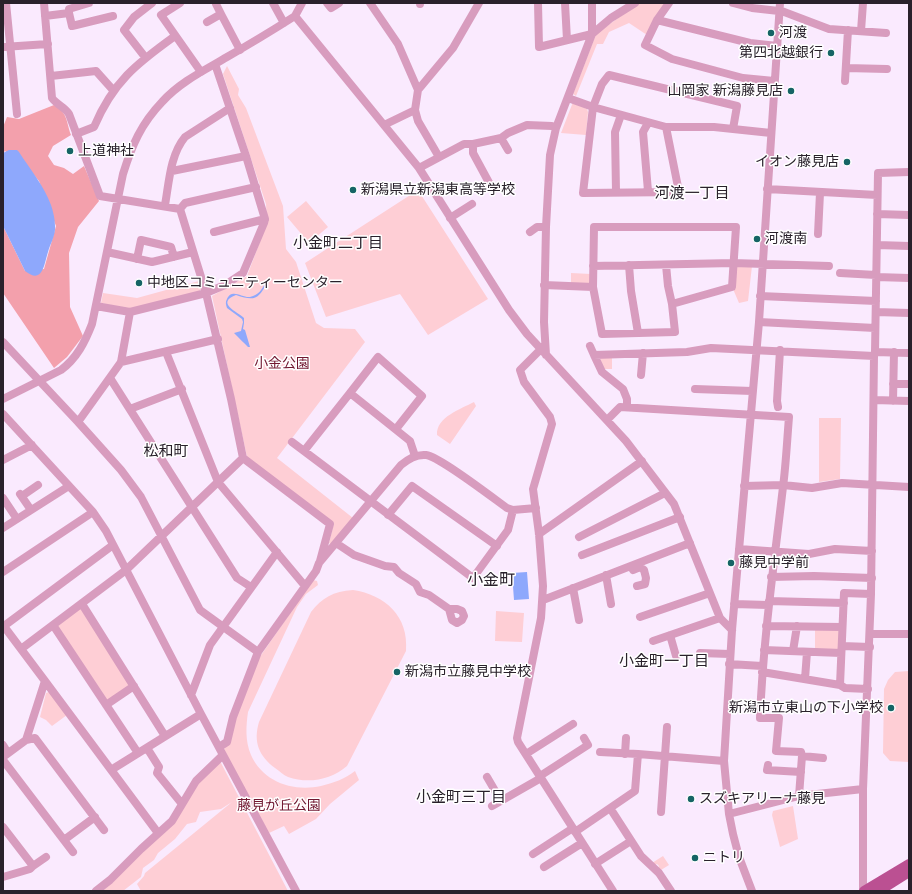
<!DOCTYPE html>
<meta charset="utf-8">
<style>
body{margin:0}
#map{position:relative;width:912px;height:894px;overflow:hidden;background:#faeafe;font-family:Raleway,sans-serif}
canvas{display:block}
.frame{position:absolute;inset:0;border:4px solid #29212b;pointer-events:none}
</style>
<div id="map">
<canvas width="912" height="894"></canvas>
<div class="frame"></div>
</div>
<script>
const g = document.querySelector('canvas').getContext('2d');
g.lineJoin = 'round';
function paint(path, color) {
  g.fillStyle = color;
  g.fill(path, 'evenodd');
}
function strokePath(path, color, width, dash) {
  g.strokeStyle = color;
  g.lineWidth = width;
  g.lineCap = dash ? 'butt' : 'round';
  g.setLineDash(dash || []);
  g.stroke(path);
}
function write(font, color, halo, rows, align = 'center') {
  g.font = font + ' Raleway,"Noto Sans JP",sans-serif';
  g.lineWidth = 3;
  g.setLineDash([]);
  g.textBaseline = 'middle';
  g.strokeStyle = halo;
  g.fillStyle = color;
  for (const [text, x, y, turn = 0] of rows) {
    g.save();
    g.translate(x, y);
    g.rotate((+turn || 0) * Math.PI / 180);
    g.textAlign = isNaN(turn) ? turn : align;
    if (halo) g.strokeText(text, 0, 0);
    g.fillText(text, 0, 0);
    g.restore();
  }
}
paint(new Path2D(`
 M639 3H666L647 35 629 23 609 32 603 44H597L576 96 573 94 596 34Z
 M227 66 239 89 238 95 246 108 283 206 286 249 296 262 316 323 324 328 355 329 365 342 277 458 353 518 332 545 329 543 334 523 247 457 212 296 247 276 267 223 266 204 223 74Z
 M573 102 587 109 588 112 586 135 561 133Z
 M418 190 488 299 428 335 400 294 326 317 305 263Z
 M306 201 328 227 309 243 287 217Z
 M735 265 752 266 748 301 739 303 733 289Z
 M571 273 591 274 590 282 588 284H571Z
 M199 281 201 289 199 292 130 309 101 303 103 293 137 298Z
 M600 358H612V369H603Z
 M474 402 476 406 450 444 437 435C436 417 461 409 474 402Z
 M819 418H841L840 479 819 482Z
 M313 580 317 581 318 585 306 594 297 607 248 712C246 726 245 741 251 755 263 782 293 792 321 786 333 783 345 779 355 771L359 780 330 804 316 819 289 834 284 826 269 833 225 753 224 747 257 661Z
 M353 590C385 595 409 616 406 651L347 766C331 780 308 784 288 777 283 775 280 771 275 768 259 756 253 742 259 722L311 612C322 598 333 591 353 590Z
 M82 604 134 686 106 705 53 625Z
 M496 611 524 613 522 642 495 641Z
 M815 628 841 629V651L815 650Z
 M909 671V762L890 761 883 753 884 689 888 680 895 672Z
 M49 692 67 715 52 726 46 720 40 717 46 693Z
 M221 763 288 891H141L137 884 144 876 145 873 232 802 221 809 200 812 196 822 187 824 175 839 158 853 154 860 143 868 141 877 123 891H96L158 833 213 764Z
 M793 806 798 839 780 847 772 815 773 811Z
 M663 856 669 865 661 870 658 868 659 866 657 864 655 865 652 863Z`), '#feced5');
paint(new Path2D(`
 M54 105C68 113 66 121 71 135L53 146 48 156 54 165 64 168 73 174 84 166 99 201 78 227 69 253 70 307 83 336 67 357 54 368 3 293V226L25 271 44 269 56 226 39 181 29 169 5 151 3 153V127L7 117 19 119Z`), '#f3a0ac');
paint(new Path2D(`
 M9 150H17L19 152C30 169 44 186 51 205 53 211 55 219 55 226 56 235 50 244 48 252 44 264 43 285 25 271L3 226V153Z
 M266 282 267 283C258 300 254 301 236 295 215 303 238 312 244 318V323L243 329 245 330 250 347H248C244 343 239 338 234 333L241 331 243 322 242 319 227 308C226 305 225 302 227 299 232 288 242 298 250 297 259 295 262 289 266 282Z
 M527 572 529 599 514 600 512 573Z`), '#8ea8fc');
strokePath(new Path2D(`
 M6 3 17 114
 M180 3 161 15 201 72
 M273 3 284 23
 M327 3 331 8 339 3
 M370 3 398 44 418 90
 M420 3V4
 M538 3 539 47 592 34V3
 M565 3 567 40
 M669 3 657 20 645 45 672 59 743 78 774 81
 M733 3 752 8 779 11
 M216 4 221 14
 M779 10 829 29 886 33
 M69 13 72 26 113 16
 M45 16 69 13V9L89 3
 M295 16 419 168 509 310 527 334 626 441 674 504 720 618 732 630
 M657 20 750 43 777 46
 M207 22 221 14 240 50
 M861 31 863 3
 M3 47 48 44
 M145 57 124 30 134 17 152 3
 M846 68 887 69
 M51 76 96 71 113 90
 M845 81 848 30
 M568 98 593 107 666 127H714L771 133
 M384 125 415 110
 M666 127 679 192 583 193 593 107 602 84 609 75 737 106 733 129
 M76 134 94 127C113 82 136 64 175 36
 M501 138 508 150
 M473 144V153L493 190
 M439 157 418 121 415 110 418 90 453 48 479 3
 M419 168 464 144H473L501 138 508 133 527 125 552 126 556 128
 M172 171 246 156
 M767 189 877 195
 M648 191 643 132 648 123
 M616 192 615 132 621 115
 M165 205C169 183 170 155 185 137L230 108
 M180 209 185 203 256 187
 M877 214 909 215
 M450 218 472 204
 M594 227H736L732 287 672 304 675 332 602 334 593 287Z
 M214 232 265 219
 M530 232 537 227H546
 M818 234 820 193
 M877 245 909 246
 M107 252 152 262 193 252
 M137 259 141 240 171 247 174 257
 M629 265 631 291 638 333
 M666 265 668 286 672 304
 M593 266 733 263 829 266
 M840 273 876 275
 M876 277 909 278
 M544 285 593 287
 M760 296 876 301
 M96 306 130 312 206 293 225 285 243 273 264 223 265 219 246 156 215 64
 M876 312 909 313
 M759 322 875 328
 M3 342 78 422 121 470 141 497 200 610 258 652
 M590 346 594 355
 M541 349 520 370 524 382 550 417 552 424 533 489 539 534 543 586 541 618 517 738 518 742 613 891
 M166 352 218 482 305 586
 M875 352 909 353
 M546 355 544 322 546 227 550 155 556 128 592 34 611 18 635 3
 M121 362 218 339
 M641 375 643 353
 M110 378 237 578 251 587
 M893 384H909
 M695 389 752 391
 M350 393 378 357 422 396 396 429
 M3 399 61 370C77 358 85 342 92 324L123 174C132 145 141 124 162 102 180 82 205 70 227 57 250 44 273 30 295 16L302 3
 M874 400 909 401
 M893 401 894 352
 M627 407V399L623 389 602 372 594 355 687 352 711 348 874 356
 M778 407 777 401 780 350
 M130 409 182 389
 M3 414 93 512 106 531 201 714 296 891
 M607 420 620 407 789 417C787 441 786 464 783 487 774 564 763 641 760 718H779L776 751 801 752 802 756 823 758
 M78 422 121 362 130 312
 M292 442 473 578 508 530 513 510
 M304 451 350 393 410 441 415 456
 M243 458 330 524 320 561
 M3 460 32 445
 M744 486 783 485 812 488 842 483 909 487
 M20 494 31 510
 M22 496 38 485
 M3 498 17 519
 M388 515 412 486 497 546
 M3 528 69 486
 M539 534 642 461
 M579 537 665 493
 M336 543 354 555 385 566 394 567 399 573 416 584 420 592 429 595 449 609H457L462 611 464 616 462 620 457 623 452 620 449 609
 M739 549 809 554 835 549 872 551
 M582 555 680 517
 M632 568 633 570 640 567 644 570 646 578 645 584 637 586
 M3 572 93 512
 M606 575 611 604
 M771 577 814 576 872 578
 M573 588 579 620
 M543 600 690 543
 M769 601 844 603
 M82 604 165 736
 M734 604 768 605
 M640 617 710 593
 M3 625 45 681
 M53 625 138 753
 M4 626 113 545
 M766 626 842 627
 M871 634H909
 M670 635 676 656
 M653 641 720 618
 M842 646 870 647
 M21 649 126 570 243 458 231 399 206 293 180 209 100 196 69 114C65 107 57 105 52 98L44 3
 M764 650 841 653
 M793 651 797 626
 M700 653 730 654
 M729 664 762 666
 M762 672 840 685 845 688 868 689
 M805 679 807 652
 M840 685 844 593 871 594
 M191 695 210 645 277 552
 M106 705 134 686
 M26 740 35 738 104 830
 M3 745 8 753
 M219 747 227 742 233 717 258 652 316 571 319 563 401 465C408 459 416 454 426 455 440 457 493 498 507 508L513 510 536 508
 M147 748 159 767 157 773 182 804
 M600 752 638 754
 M526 754 573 724
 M625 754 626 738
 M3 757 26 740 45 681 158 833
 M3 760 73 852
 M768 765 767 770 801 772
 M111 770 201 714
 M540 776 588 745 584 738
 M487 777 501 801
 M799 796 802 756
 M492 806 541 778
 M610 808 641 856 659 873 671 891
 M661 812 667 727
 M729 814 799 796 863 789
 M3 827 33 866 30 869 3 877
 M575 832 635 791 638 754 724 761
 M64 840 95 817
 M533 854 573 828
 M595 864 631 841
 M33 866 46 857
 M544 867 582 843
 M96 891 110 880 141 849 172 821 196 781 223 755
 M752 891 739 857 733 834 729 814 724 761 732 630 759 322 780 3
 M863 891V789L871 594 874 356 875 352 878 173 909 172`), '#d89cbe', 8);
strokePath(new Path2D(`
 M864 891 909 864
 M879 891 909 872`), '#bb5092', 10);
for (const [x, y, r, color] of [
 [771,33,4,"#156465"],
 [831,53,4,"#156465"],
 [791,91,4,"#156465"],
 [70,151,4,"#156465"],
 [847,162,4,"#156465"],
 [353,190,4,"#156465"],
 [757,239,4,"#156465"],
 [139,283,4,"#156465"],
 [731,563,4,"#156465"],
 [397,672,4,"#156465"],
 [891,708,4,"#156465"],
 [691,799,4,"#156465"],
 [695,858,4,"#156465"]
]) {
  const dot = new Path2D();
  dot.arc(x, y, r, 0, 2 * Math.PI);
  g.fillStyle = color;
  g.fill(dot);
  strokePath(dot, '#fff', 1.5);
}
write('14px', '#29212b', '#fff', [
 ["河渡",779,33],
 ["第四北越銀行",823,53,"right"],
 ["山岡家 新潟藤見店",783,91,"right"],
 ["上道神社",78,151],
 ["イオン藤見店",839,162,"right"],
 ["新潟県立新潟東高等学校",361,190],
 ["河渡南",765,239],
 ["中地区コミュニティーセンター",147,283],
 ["藤見中学前",739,563],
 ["新潟市立藤見中学校",405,672],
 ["新潟市立東山の下小学校",883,708,"right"],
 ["スズキアリーナ藤見",699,799],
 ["ニトリ",703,858]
], 'left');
write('14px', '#711730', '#fff', [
 ["小金公園",282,364],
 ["藤見が丘公園",279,806]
]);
write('15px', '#29212b', '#fff', [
 ["河渡一丁目",692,193],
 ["小金町二丁目",338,243],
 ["松和町",166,451],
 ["小金町一丁目",664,661],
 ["小金町三丁目",461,797]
]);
write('16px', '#29212b', '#fff', [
 ["小金町",491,580]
]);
</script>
